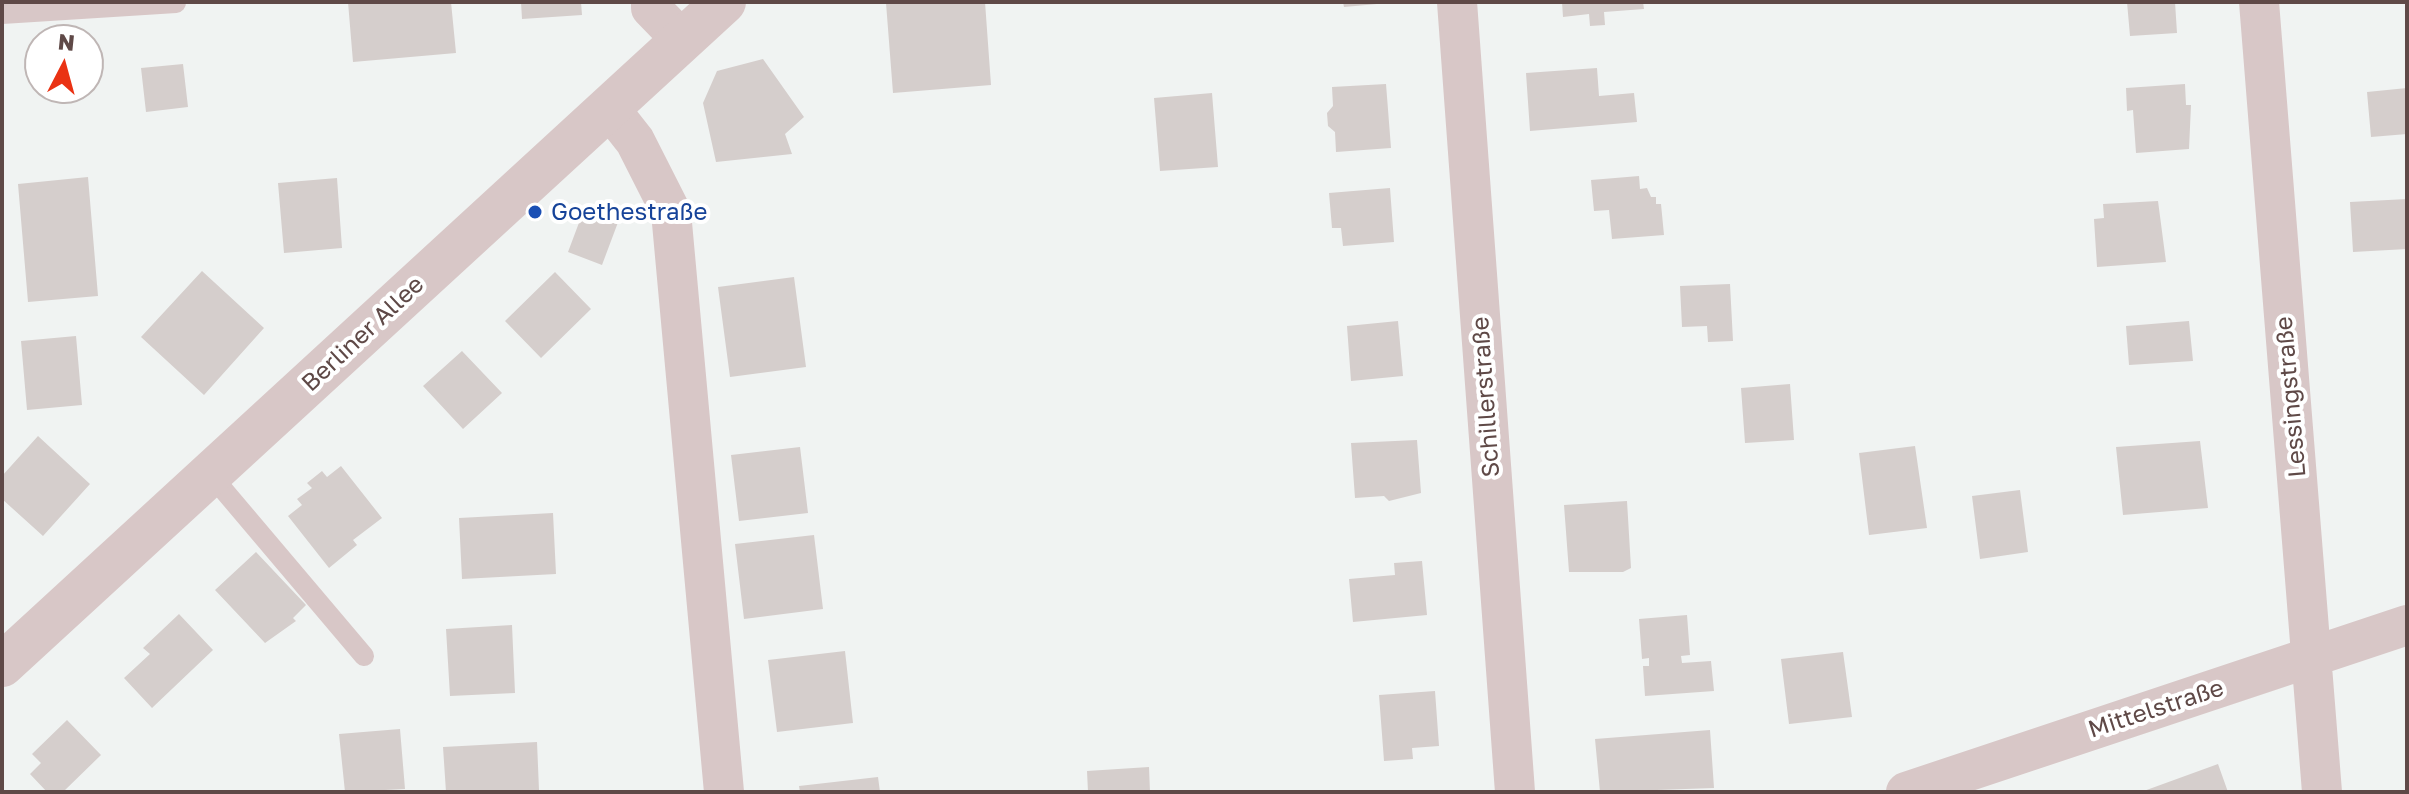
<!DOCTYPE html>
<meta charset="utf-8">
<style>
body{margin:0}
#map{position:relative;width:2409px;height:794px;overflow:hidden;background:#f0f3f2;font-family:"Golos Text",sans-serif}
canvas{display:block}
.frame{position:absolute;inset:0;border:4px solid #5f4947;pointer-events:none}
.north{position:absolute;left:24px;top:24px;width:80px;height:80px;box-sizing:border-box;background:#fff;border:2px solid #bfb6b5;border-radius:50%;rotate:6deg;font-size:22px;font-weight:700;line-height:32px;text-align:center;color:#5f4947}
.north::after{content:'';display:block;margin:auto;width:28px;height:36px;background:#ea3213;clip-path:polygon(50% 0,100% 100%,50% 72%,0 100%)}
</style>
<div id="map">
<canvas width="2409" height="794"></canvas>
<div class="frame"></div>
<div class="north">N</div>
</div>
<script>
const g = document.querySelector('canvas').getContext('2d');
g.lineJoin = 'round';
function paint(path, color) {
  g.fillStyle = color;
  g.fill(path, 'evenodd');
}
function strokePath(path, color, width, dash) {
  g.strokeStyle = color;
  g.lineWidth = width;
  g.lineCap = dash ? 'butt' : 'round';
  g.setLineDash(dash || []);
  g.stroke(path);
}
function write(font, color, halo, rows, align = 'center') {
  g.font = font + ' "Golos Text",sans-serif';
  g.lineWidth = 8;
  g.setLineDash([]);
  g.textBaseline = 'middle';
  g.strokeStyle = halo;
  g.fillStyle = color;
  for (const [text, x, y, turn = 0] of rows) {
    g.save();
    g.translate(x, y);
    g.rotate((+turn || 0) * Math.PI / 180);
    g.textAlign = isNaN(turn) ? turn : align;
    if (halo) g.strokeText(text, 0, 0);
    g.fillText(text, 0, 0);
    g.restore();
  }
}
paint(new Path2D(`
 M348 2H451L456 53 353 62Z
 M521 2H581L582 15 522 19Z
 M985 2 991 85 893 93 886 3Z
 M1343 2H1377V4L1344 7Z
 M1562 2H1643L1644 9 1604 12 1605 25 1590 26 1589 14 1563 17Z
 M2127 2H2175L2177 33 2130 36Z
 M763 59 804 117 785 134 792 154 716 162 703 103 717 71Z
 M183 64 188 107 146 112 141 68Z
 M1597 68 1599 96 1634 93 1637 122 1530 131 1526 73Z
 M1386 84 1391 148 1336 152 1335 132 1328 126 1327 113 1333 106 1332 87Z
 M2185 84 2186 105H2191L2189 149 2136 153 2133 110 2127 111 2126 88Z
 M2407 88V134L2371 137 2367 92Z
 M1212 93 1218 167 1160 171 1154 98Z
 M1639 176 1640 189 1647 188 1651 197H1656V204H1661L1664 235 1612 239 1609 210 1594 211 1591 180Z
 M88 177 98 296 28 302 18 184Z
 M337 178 342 248 284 253 278 183Z
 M1390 188 1394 242 1343 246 1341 228H1332L1329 193Z
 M2407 199V249L2353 252 2350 202Z
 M2158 201 2166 262 2097 267 2094 219 2104 218 2103 204Z
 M586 204 620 217 602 265 568 252Z
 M202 271 264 328 204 395 141 337Z
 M555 272 591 309 541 358 505 321Z
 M794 277 806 367 730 377 718 287Z
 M1730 284 1733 341 1708 342 1707 326 1682 327 1680 286Z
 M1398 321 1403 376 1351 381 1347 326Z
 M2189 321 2193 361 2129 365 2126 326Z
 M76 336 82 405 27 410 21 341Z
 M462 351 502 393 463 429 423 386Z
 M1790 384 1794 440 1745 443 1741 388Z
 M38 436 90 484 43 536 2 499V476Z
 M1417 440 1421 493 1389 501 1384 496 1355 498 1351 443Z
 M2200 441 2208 508 2123 515 2116 447Z
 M1915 446 1927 528 1869 535 1859 453Z
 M800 447 808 513 739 521 731 455Z
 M341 466 382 518 353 540 357 545 329 568 288 516 302 505 297 499 312 488 307 483 322 471 327 477Z
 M2020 490 2028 552 1980 559 1972 496Z
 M1627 501 1631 568 1623 572H1569L1564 505Z
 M553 513 556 574 462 579 459 518Z
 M814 535 823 609 744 619 735 544Z
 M256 552 306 605 293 618 296 621 265 643 215 590Z
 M1422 561 1427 615 1353 622 1349 579 1395 575 1394 563Z
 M179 614 213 650 152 708 124 678 150 654 143 648Z
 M1687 615 1690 655 1681 656 1682 663 1711 661 1714 691 1645 696 1643 666H1649V658L1642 659 1639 619Z
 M512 625 515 693 450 696 446 629Z
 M845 651 853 723 777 732 768 660Z
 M1843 652 1852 717 1789 724 1781 659Z
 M1435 691 1439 746 1412 748 1413 759 1384 761 1379 695Z
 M67 720 101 755 63 792H47L30 774 41 763 32 754Z
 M400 729 405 789 345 792 339 734Z
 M1710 730 1714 788 1600 792 1595 739Z
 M537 742 539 790 446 792 443 747Z
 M2218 764 2228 792H2141Z
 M1149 767 1150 792H1088L1087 771Z
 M878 777 880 792H800L799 786Z`), '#d5cecc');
strokePath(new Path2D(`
 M2 14 176 3
 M210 474 364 656`), '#d8c7c7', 20);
strokePath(new Path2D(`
 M651 2V8L683 41
 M1457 2 1515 792
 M2259 2 2322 792
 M609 108 635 141 671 212 724 792
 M1906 792 2407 625`), '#d8c7c7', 40);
strokePath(new Path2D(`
 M2 665 724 2`), '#d8c7c7', 44);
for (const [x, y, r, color] of [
 [535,212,8,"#1a4fb4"]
]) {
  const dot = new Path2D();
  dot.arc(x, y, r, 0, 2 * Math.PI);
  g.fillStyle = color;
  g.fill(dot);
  strokePath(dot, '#fff', 3);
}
write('24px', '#164399', '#fff', [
 ["Goethestraße",551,212]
], 'left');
write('24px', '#5f4947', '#fff', [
 ["Berliner Allee",363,334,-43],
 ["Schillerstraße",1486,397,-94],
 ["Lessingstraße",2291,397,-95],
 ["Mittelstraße",2156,709,-18]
]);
</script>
